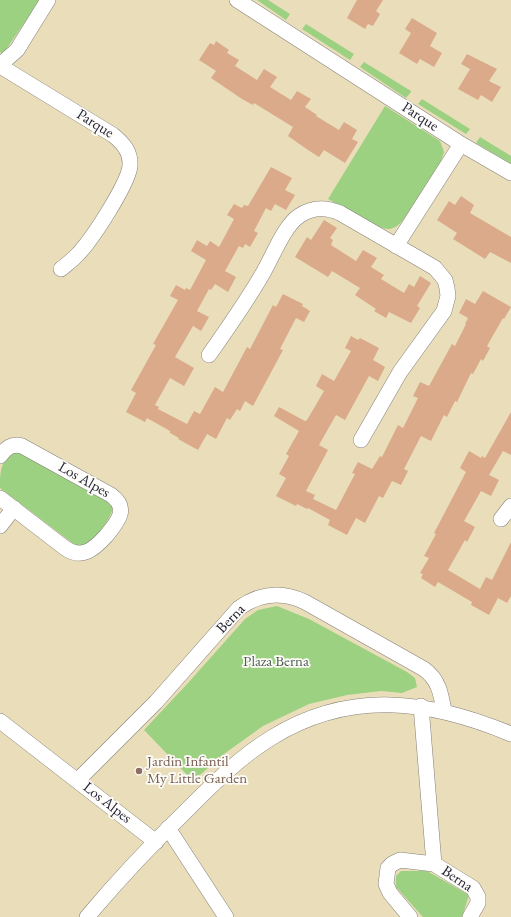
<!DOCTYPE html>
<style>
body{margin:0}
canvas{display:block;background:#e9deb9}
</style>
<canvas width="511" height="917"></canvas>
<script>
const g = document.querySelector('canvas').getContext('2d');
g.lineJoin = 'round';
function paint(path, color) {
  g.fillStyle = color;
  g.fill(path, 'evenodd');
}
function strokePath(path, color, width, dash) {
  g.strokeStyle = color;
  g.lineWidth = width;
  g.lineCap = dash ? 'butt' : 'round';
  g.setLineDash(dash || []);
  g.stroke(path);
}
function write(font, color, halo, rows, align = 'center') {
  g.font = font + ' "EB Garamond",serif';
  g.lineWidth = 3.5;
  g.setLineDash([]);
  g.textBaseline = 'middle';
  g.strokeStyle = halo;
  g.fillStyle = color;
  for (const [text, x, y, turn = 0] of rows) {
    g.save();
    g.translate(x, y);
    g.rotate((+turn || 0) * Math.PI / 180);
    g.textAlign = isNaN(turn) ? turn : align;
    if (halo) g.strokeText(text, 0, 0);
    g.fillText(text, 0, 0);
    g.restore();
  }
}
paint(new Path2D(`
 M0 0H40L3 54 0 52Z
 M257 0H268L290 14 286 20Z
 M306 24 354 54 350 60 302 29Z
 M364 62 411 91V92L406 98 360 67Z
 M422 99 470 129 466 134 418 104Z
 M385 106 440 141 444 152 441 161 404 219C400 224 396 228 389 229 378 230 340 205 328 199Z
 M480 137 511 156V164L476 143Z
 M15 453H21L108 502 113 508C111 517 96 540 88 545 83 548 80 547 75 545L0 488C0 473 0 459 15 453Z
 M277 606 309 619 407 672 415 678 417 687 402 693 381 691 347 695 309 704 263 726 224 754 193 781 144 730 188 683 245 619 258 610Z
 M401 871H427L469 895 462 917H423L396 887V876Z`), '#9cd182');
paint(new Path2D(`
 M357 0H383L376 11 380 14 373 26 368 24 365 29 347 18Z
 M412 18 437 33 430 46 442 53 434 67 420 59 417 64 399 53 411 33 405 29Z
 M216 41 229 50 227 53 239 60 235 66 257 80 264 69 277 77 270 87 291 100 297 91 311 99 305 107 317 115 316 116 339 130 344 122 357 130 352 139 358 142 345 163 324 150 319 157 308 150 288 136 293 127 254 103 253 105 242 99 211 78 216 71 199 60 210 43 214 45Z
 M467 54 497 69 489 81 501 87 492 102 481 95 478 100 458 89 470 69 461 64Z
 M271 167 292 178 285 190 295 195 286 210 275 204 271 211 266 208 254 231 258 233 250 247 245 244 243 248 239 246 225 271 236 277 228 292 215 284 211 290 209 289 197 311 209 317 201 331 193 326 175 357 194 368 184 386 170 378 155 405 159 407 158 409 187 424 194 411 200 414 215 387 223 392 247 347 250 349 273 305 276 307 283 294 303 304 302 306 310 311 304 322 296 318 280 349 283 350 253 406 245 401 240 411 237 409 230 420 227 418 216 439 207 434 198 450 178 439 179 438 170 433V431L147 418 145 422 126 412 136 393 131 390 156 345 153 344 178 300 170 296 176 285 185 290 186 288 190 290 206 260 191 251 197 240 207 246 210 241 219 247 234 219 227 215 234 204 242 208 244 205 248 206Z
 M461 196 474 205 470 213 511 237V263L490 252 485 259 453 239 457 233 437 220 449 201 455 205Z
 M324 220 337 228 330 238 333 240 331 245 356 261 363 250 377 258 371 267 384 275 381 279 404 293 409 284 414 287 420 276 431 283 417 306 420 308 411 323 389 312 386 318 374 311 376 309 355 295 360 288 332 271 328 277 295 257 307 237 311 240Z
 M483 291 511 307 504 319 503 318 487 346 490 348 483 361 481 359 473 374 471 373 457 402 455 401 447 417 444 415 431 441 421 436 404 469 408 471 401 485 392 481 383 498 379 496 365 523 356 518 347 535 328 525 330 520 308 508 307 509 297 504 296 506 276 496 286 478 279 474 289 456 286 454 299 431 274 416 279 407 305 421 307 420 324 391 316 386 322 374 334 381 351 351 345 348 351 336 358 340 360 338 379 348 373 360 385 367 378 381 369 376 345 420 336 415 319 445 328 450 306 491 315 495 313 499 336 510 355 474 352 473 358 462 372 469 380 456 382 457 398 425 403 428 418 398 413 396 420 382 429 386 452 344 455 346 466 324H465L468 318 459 313 466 299 475 304Z
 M511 412V455L503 451 489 475 499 480 491 496 481 491 464 521 475 527 467 542 465 540 448 570 480 589 486 577 492 580 511 542V596L507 603 498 598 489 615 471 605 472 602 438 582 435 587 421 578 423 574 420 573 429 558 424 556 436 534 434 533 466 472 460 468 469 451 481 458 482 456 485 458Z`), '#daaa8b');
const minor = new Path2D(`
 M237 0 461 144 511 173
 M0 65 17 50 48 0
 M0 66 113 135C123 143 131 152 130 166 128 184 93 238 79 253 74 259 67 264 61 269
 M396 246 461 144
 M209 355C228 328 247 301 263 273 273 256 284 226 299 216 312 207 326 207 340 213L435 268 445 280 447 288 448 296 444 311 400 372 361 440
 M0 456C6 448 12 443 22 446L111 495C130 509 117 522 106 536 94 549 82 560 65 548L0 498
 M501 519 511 506
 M0 526 14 508
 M421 706 434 864
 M0 721 156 842
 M78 780 156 702 239 608C260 593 282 591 305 602L424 669C439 680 441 694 444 711
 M168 828 226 917
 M87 917C119 879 153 843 188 809 214 783 240 757 271 738 350 689 429 700 511 734
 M410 917 390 893 386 884 388 868 392 864 400 860 434 864 473 888 478 897V903L470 917`);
strokePath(minor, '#86807a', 16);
strokePath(minor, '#fff', 15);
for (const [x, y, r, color] of [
 [139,771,4,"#8d6e63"]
]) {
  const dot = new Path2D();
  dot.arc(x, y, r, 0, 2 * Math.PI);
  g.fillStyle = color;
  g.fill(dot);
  strokePath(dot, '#fdfcf7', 1.5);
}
write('15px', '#22223b', '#fdfcf7', [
 ["Parque",420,117,33],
 ["Parque",95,124,32],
 ["Los Alpes",84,480,30],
 ["Berna",231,619,-46],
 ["Los Alpes",107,803,38],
 ["Berna",457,879,34]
]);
write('15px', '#4d5f54', '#fdfcf7', [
 ["Plaza Berna",276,662]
]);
write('15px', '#785e54', '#fdfcf7', [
 ["Jardin Infantil",147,762],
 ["My Little Garden",147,779]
], 'left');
</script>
